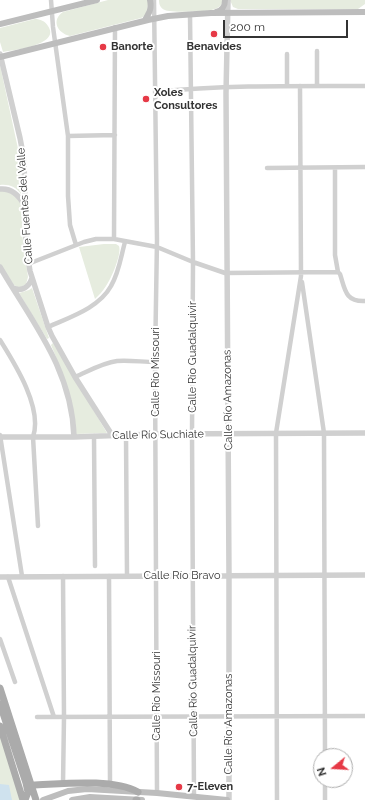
<!DOCTYPE html>
<meta charset="utf-8">
<style>
body{margin:0}
#map{position:relative;width:365px;height:800px;overflow:hidden;background:#fff;font-family:Raleway,sans-serif}
canvas{display:block}
.north{position:absolute;left:313px;top:748px;width:40px;height:40px;box-sizing:border-box;background:#fff;border:1px solid #adadad;border-radius:50%;rotate:252deg;font-size:11px;font-weight:700;line-height:16px;text-align:center;color:#333}
.north::after{content:'';display:block;margin:auto;width:14px;height:18px;background:#e63946;clip-path:polygon(50% 0,100% 100%,50% 72%,0 100%)}
.scale{position:absolute;left:223px;top:20px;width:125px;height:18px;box-sizing:border-box;border:2px solid #333;border-top:0;padding-left:5px;font-size:12px;line-height:14px;white-space:nowrap;color:#333;-webkit-text-stroke:3px #fff;paint-order:stroke}
</style>
<div id="map">
<canvas width="365" height="800"></canvas>
<div class="north">N</div>
<div class="scale">200 m</div>
</div>
<script>
const g = document.querySelector('canvas').getContext('2d');
g.lineJoin = 'round';
function paint(path, color) {
  g.fillStyle = color;
  g.fill(path, 'evenodd');
}
function strokePath(path, color, width, dash) {
  g.strokeStyle = color;
  g.lineWidth = width;
  g.lineCap = dash ? 'butt' : 'round';
  g.setLineDash(dash || []);
  g.stroke(path);
}
function write(font, color, halo, rows, align = 'center') {
  g.font = font + ' Raleway,sans-serif';
  g.lineWidth = 4;
  g.setLineDash([]);
  g.textBaseline = 'middle';
  g.strokeStyle = halo;
  g.fillStyle = color;
  for (const [text, x, y, turn = 0] of rows) {
    g.save();
    g.translate(x, y);
    g.rotate((+turn || 0) * Math.PI / 180);
    g.textAlign = isNaN(turn) ? turn : align;
    if (halo) g.strokeText(text, 0, 0);
    g.fillText(text, 0, 0);
    g.restore();
  }
}
paint(new Path2D(`
 M108 0H149L146 15 141 18 70 36C57 33 51 20 63 12Z
 M159 0H223C222 5 220 7 215 9 209 12 170 13 165 10 160 8 159 4 159 0Z
 M230 0H365V4L358 9H238L233 7Z
 M35 19C40 19 45 21 48 26 61 45 14 50 3 52L0 42V28Z
 M0 65 20 158 21 194C16 187 9 184 0 185Z
 M0 190 11 192 18 199 22 207V234L28 277 26 284 19 288 14 285 0 264Z
 M104 244H116L119 246C122 254 111 279 106 286 103 291 99 295 95 299L79 247Z
 M32 288 49 338 47 339 19 293 29 290Z
 M53 343 107 433 76 434C75 402 63 374 51 345Z
 M0 734 22 800H0Z`), '#e6ecdf');
paint(new Path2D(`
 M0 784 9 785 12 800H0Z`), '#cfe2ee');
strokePath(new Path2D(`
 M51 0 53 27 68 136V196L70 225 76 245
 M154 0 157 240 155 362 157 793
 M190 15 193 262 192 434 194 796
 M317 51V86
 M287 86V54
 M155 92C225 85 295 86 365 86
 M68 136 115 135
 M267 168 365 167
 M335 168V255L338 272
 M114 239 115 27
 M28 264 84 242 96 239H114L157 247 193 262 225 273 338 272 340 274C345 289 345 302 365 301
 M302 282 324 433 325 756
 M48 327C70 317 99 308 111 286 119 273 121 256 125 242
 M0 340C15 364 43 408 33 437L38 526
 M75 377C89 371 102 363 117 361 129 360 143 362 155 362
 M0 435 22 576
 M126 435 127 576
 M94 436 95 566
 M63 576 64 717 63 784
 M109 576 110 782 112 786
 M8 577 54 717
 M0 639 15 682
 M37 717 365 716
 M277 800 276 433 301 276 300 86
 M325 800V780`), '#d0d0d0', 4.5);
strokePath(new Path2D(`
 M228 0 226 93 229 576V800
 M0 54 20 138 24 159 26 247 30 271 48 327 52 336 75 377 112 435
 M0 189C12 188 19 195 24 205
 M0 267C32 322 72 369 74 437
 M13 288C22 292 29 287 32 278
 M0 437H74L156 434 365 433
 M0 577 365 575`), '#d0d0d0', 5.5);
strokePath(new Path2D(`
 M216 12C222 11 225 6 225 0
 M145 20C149 13 152 9 150 0
 M0 24 97 0
 M0 57 148 20 168 16 211 13 365 12
 M43 800 68 791 87 789 157 793 227 800
 M72 800 90 797 142 800`), '#bdbdbd', 6);
strokePath(new Path2D(`
 M0 688 36 800
 M0 704 26 783 28 792 25 800
 M0 726 23 800
 M32 785C61 784 112 778 138 792
 M136 800H137`), '#ababab', 7);
for (const [x, y, r, color] of [
 [214,34,4,"#e63946"],
 [103,47,4,"#e63946"],
 [146,99,4,"#e63946"],
 [179,787,4,"#e63946"]
]) {
  const dot = new Path2D();
  dot.arc(x, y, r, 0, 2 * Math.PI);
  g.fillStyle = color;
  g.fill(dot);
  strokePath(dot, '#fff', 1.5);
}
write('bold 11px', '#333', '#fff', [
 ["Banorte",111,47],
 ["Benavides",214,47,"center"],
 ["Xoles",154,93],
 ["Consultores",154,106],
 ["7-Eleven",187,787]
], 'left');
write('11px', '#333', '#fff', [
 ["Calle Fuentes del Valle",25,206,-94],
 ["Calle Río Guadalquivir",193,357,-90],
 ["Calle Río Missouri",156,372,-90],
 ["Calle Río Amazonas",228,400,-91],
 ["Calle Río Suchiate",158,435,-1],
 ["Calle Río Bravo",182,576],
 ["Calle Río Guadalquivir",193,681,-91],
 ["Calle Río Missouri",157,696,-90],
 ["Calle Río Amazonas",229,724,-90]
]);
</script>
